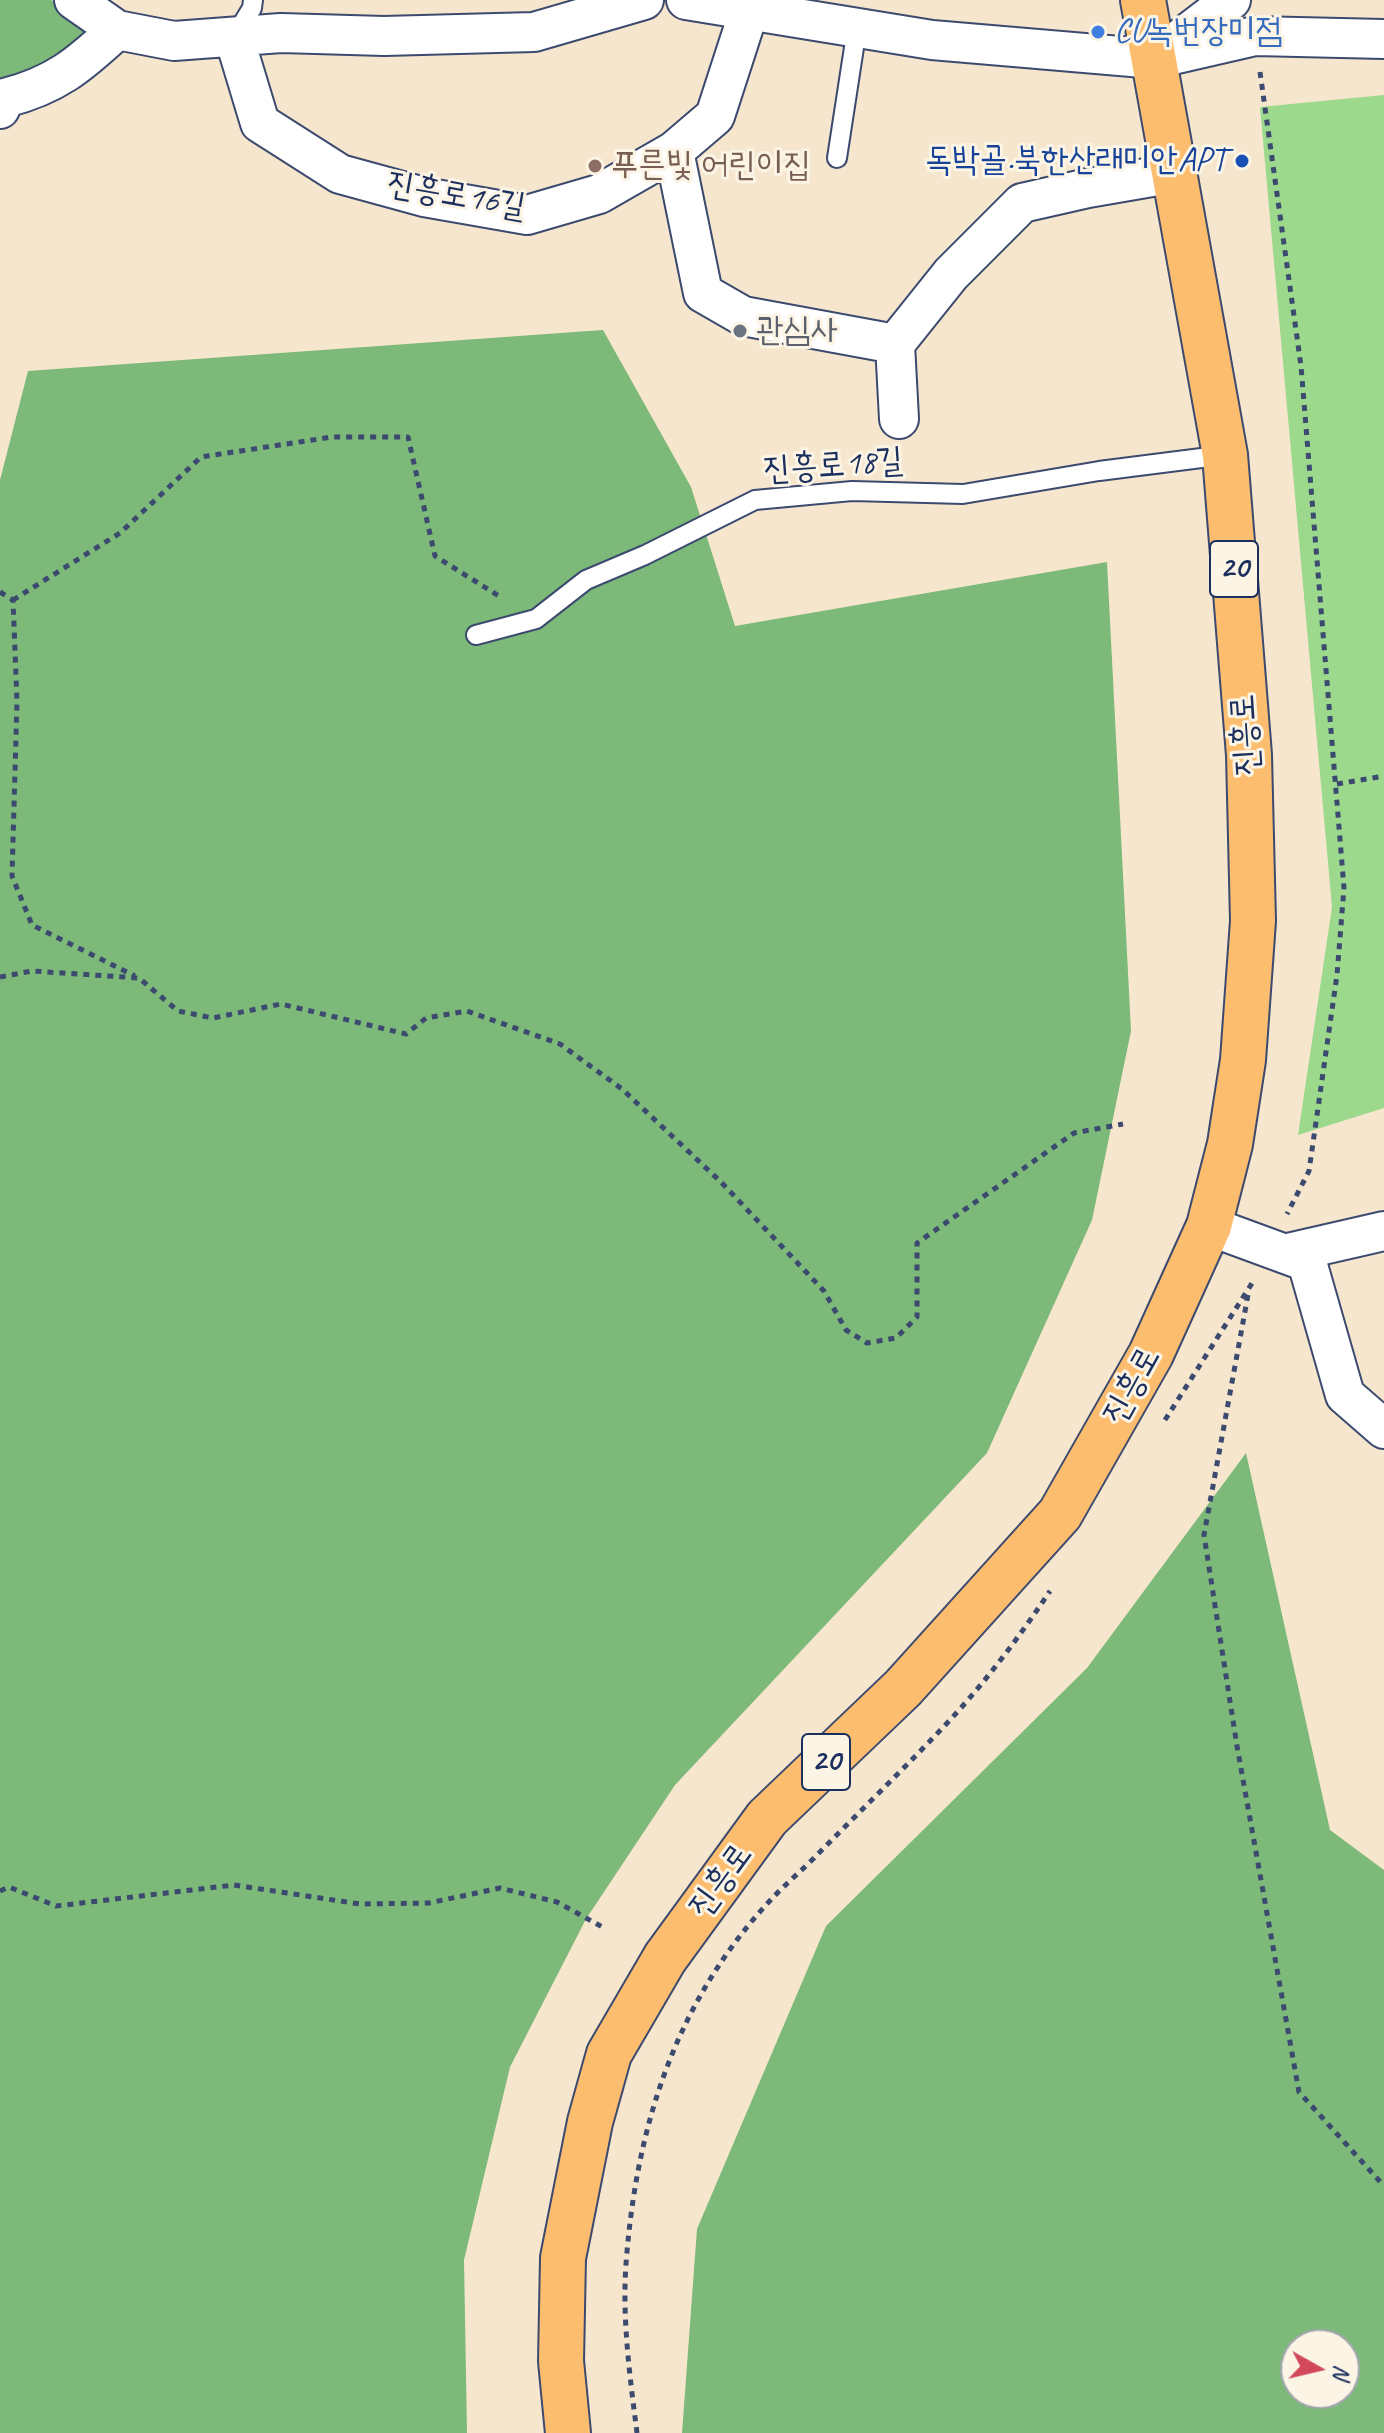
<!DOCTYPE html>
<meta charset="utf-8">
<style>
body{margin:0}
#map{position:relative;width:1384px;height:2433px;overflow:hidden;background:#f6e6cd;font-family:Caveat,sans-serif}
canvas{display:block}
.north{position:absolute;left:1280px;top:2329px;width:80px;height:80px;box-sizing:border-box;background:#fcf5e5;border:2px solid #a2a6af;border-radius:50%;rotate:98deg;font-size:22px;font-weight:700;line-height:32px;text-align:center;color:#1b2f5e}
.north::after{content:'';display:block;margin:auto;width:28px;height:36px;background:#d1495b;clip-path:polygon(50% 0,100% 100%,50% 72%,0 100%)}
</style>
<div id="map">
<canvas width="1384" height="2433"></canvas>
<div class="north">N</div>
</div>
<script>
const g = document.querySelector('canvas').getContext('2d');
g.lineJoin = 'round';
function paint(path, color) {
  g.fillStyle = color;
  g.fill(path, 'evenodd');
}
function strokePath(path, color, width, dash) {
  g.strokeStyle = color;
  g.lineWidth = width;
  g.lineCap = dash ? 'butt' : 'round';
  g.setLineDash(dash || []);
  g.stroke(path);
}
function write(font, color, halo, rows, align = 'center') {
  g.font = font + ' Caveat,"Poor Story",sans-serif';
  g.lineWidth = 6;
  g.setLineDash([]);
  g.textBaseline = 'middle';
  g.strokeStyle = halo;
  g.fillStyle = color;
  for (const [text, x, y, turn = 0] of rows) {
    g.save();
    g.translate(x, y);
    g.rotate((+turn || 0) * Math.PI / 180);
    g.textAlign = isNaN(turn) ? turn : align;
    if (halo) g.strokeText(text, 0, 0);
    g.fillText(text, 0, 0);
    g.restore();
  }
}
paint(new Path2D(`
 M1384 95V1108L1298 1135 1332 907 1260 107Z`), '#9cd98d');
paint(new Path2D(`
 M0 0H51L90 24 65 63 0 86Z
 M603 330 691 487 735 626 1107 562 1131 1031 1092 1220 987 1453 675 1785 586 1919 510 2067 464 2260 467 2433H0V480L28 371Z
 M1246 1453 1330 1830 1384 1870V2433H682L697 2229 826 1926 1087 1668ZM1296 2345H1344V2393H1296Z`), '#7db978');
const lane = new Path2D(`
 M235 36 252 8 253 0
 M837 158 857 28
 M476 635 536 619 586 580 645 555 755 500 852 491 963 494 1099 471 1225 455`);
const street = new Path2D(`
 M74 0 117 30 174 41 281 33 384 36 534 32 644 0
 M686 0 932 40 1155 59 1255 36 1384 39
 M234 37 260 123 340 174 424 197 527 215 599 194 674 151 715 116 749 11
 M1163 52 1231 0
 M0 109 5 98C56 85 79 65 117 30
 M674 151 703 293 743 316 895 344 899 419
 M895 344 951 274 1022 203 1088 188 1175 173
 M1209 1226 1307 1262 1345 1395 1384 1429
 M1288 1253 1384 1231`);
const primary = new Path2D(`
 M568 2433 561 2361 563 2258 590 2122 609 2054 665 1958 767 1818 903 1688 1060 1514 1151 1354 1209 1226 1230 1144 1243 1060 1253 921 1249 755 1225 455 1143 0`);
strokePath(lane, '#3c4a6f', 22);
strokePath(street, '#3c4a6f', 42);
strokePath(primary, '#3c4a6f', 48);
strokePath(new Path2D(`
 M1260 72 1301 366 1344 888 1337 975 1309 1171 1287 1214
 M0 592 13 600 17 702 12 876 32 925 135 976
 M13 600 120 533 201 457 332 437H408L435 556 502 598
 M1337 784 1384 776
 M0 977 32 971 139 978 178 1011 213 1018 281 1004 406 1034 426 1018 467 1011 560 1044 622 1089 721 1182 824 1291 846 1330 867 1343 896 1338 917 1317V1243L1074 1133 1123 1124
 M1248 1295 1204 1535 1237 1746 1299 2092 1384 2186
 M1165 1420 1254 1280
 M0 1891 9 1887 56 1906 234 1885 360 1904 429 1903 500 1888 557 1902 606 1929
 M637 2433C630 2378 622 2319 626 2264 636 2129 674 2006 766 1905 781 1888 798 1874 814 1858 859 1812 906 1767 950 1720 987 1680 1020 1636 1050 1591`), '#3c4a6f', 5, [6, 6]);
strokePath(lane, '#fff', 18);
strokePath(street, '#fff', 38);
strokePath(primary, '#fcbd6e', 44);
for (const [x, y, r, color] of [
 [1098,32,8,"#3f7fe0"],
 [1242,161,8,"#1a4fb4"],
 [595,166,8,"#8d6e63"],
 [740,331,8,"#6b7280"]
]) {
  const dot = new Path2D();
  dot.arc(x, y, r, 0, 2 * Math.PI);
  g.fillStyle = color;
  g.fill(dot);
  strokePath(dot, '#fcf5e5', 3);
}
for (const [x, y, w] of [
 [1234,569,48],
 [826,1762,48]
]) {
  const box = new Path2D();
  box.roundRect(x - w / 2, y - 28, w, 56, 6);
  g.fillStyle = '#fcf5e5';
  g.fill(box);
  strokePath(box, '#1b2f5e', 2);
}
write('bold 32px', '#1b2f5e', null, [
 ["20",1234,569],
 ["20",826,1762]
]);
write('34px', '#366cbe', '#fcf5e5', [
 ["CU녹번장미점",1114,32]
], 'left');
write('34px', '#164399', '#fcf5e5', [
 ["독박골.북한산래미안APT",1226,161]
], 'right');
write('34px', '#785e54', '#fcf5e5', [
 ["푸른빛 어린이집",611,166]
], 'left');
write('34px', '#1b2f5e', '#fcf5e5', [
 ["진흥로16길",456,196,10],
 ["진흥로18길",833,466,-4],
 ["진흥로",1246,735,-94],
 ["진흥로",1132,1386,-61],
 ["진흥로",721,1881,-54]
]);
write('34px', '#5b616d', '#fcf5e5', [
 ["관심사",756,331]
], 'left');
</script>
